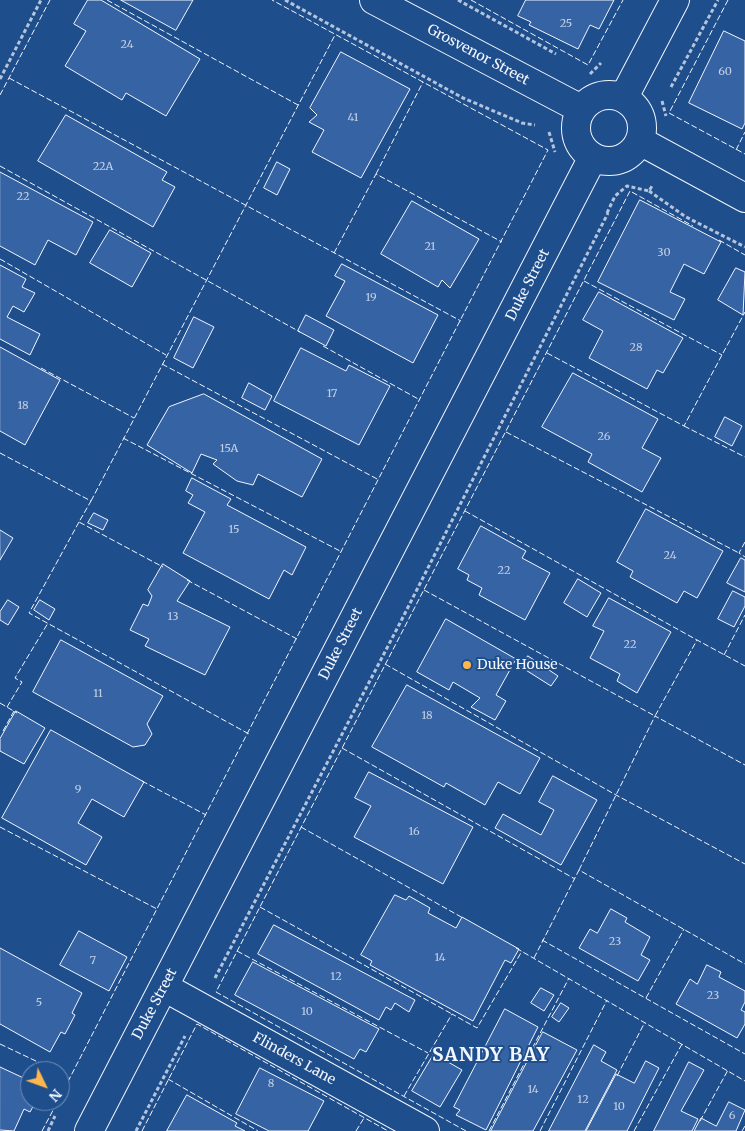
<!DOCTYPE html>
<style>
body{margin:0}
#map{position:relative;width:745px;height:1131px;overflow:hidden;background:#1f4e8c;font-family:Merriweather,serif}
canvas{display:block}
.north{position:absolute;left:20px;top:1061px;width:50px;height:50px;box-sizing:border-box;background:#1f4e8c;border:1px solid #7391ba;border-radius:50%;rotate:132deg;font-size:14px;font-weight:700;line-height:20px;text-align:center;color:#f2f6ff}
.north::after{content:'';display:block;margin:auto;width:18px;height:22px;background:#ffb74d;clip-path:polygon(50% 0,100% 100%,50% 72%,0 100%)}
</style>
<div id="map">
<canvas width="745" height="1131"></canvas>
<div class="north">N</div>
</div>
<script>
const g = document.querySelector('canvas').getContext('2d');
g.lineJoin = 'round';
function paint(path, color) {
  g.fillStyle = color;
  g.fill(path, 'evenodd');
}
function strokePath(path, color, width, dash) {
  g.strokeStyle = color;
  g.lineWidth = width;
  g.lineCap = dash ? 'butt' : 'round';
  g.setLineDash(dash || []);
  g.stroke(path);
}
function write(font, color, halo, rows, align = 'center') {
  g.font = font + ' Merriweather,serif';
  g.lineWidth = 4;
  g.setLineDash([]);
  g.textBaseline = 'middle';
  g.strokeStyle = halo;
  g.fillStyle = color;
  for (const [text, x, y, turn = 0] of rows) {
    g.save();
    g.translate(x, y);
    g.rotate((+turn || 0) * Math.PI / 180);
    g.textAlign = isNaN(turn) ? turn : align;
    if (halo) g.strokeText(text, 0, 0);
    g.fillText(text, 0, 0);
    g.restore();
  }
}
const building = new Path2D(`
 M88 0H101L200 59 166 116 126 93 122 100 65 66 86 31 74 24Z
 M121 0H193L176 30Z
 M526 0H614L599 29 590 25 578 49 529 25 531 22 518 16Z
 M724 31 745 41V123L742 129 689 103Z
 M341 52 410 89 361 178 312 152 324 130 309 122 317 115 310 108Z
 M66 115 167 172 162 180 175 187 153 227 38 161Z
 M277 162 290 169 277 195 264 188Z
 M0 172 93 222 76 255 48 240 35 265 0 246Z
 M640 200 721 242 704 274 684 264 670 292 685 299 674 320 598 282Z
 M412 201 479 239 450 288 442 280 438 287 381 254Z
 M110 230 151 253 132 287 90 263Z
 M342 264 438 315 413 363 326 316 345 281 335 276Z
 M0 265 26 279 22 287 35 293 24 312 13 306 7 317 40 334 30 355 0 339Z
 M736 268 745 272 743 315 718 300Z
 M599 292 683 338 663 373 657 370 647 389 589 358 603 331 583 320Z
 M306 315 334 330 326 346 298 331Z
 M194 317 214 327 193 368 174 358Z
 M0 347 60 380 25 445 0 431Z
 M301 348 346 371 349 365 390 386 359 445 274 401Z
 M573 373 658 419 642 448 661 458 642 492 588 462 592 454 542 427Z
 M249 383 272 396 265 410 242 398Z
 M204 394 322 459 302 497 258 474 253 485 237 481 213 464 217 460 201 454 192 473 147 445 169 407Z
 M725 417 742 426 732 446 715 437Z
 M192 478 231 499 227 505 306 547 292 575 284 570 269 599 183 553 205 512 188 503 193 495 186 491Z
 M646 509 723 551 697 598 684 591 677 603 630 577 633 571 617 562Z
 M94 513 108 520 103 530 88 523Z
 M481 526 526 551 522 558 550 573 525 620 479 595 482 588 467 580 469 575 458 569Z
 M0 530 13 538 0 560Z
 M741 558 745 560V592L727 583Z
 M163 564 190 581 177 601 230 627 205 675 145 646 149 639 130 630 143 604 148 606 152 596 148 590Z
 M578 579 601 593 587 617 564 603Z
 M733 591 745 597V606L734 627 718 619Z
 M609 598 671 632 637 693 617 681 620 674 590 658 604 631 593 626Z
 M8 600 19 607 8 625 0 620V612Z
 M40 600 55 609 49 620 34 610Z
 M446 619 516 659 496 695 506 701 495 720 471 707 480 698 453 682 449 690 417 672Z
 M61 640 163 696 147 724 152 734 145 745 133 747 33 692Z
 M528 656 558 676 551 686 521 667Z
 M407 685 540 758 520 794 498 782 485 805 446 783 444 787 372 747Z
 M16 711 45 728 24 764 0 751V739Z
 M51 730 144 782 124 817 92 799 78 823 102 837 86 865 2 818Z
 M369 772 473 827 443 884 354 837 371 806 355 798Z
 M553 776 597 800 561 865 495 828 503 814 541 835 554 810 539 802Z
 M395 895 406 900 409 896 430 908 428 913 456 928 462 917 519 949 511 963 505 960 473 1021 370 965 372 961 361 955Z
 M611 909 627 918 625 922 650 937 641 955 650 960 638 981 579 948 590 929 597 933Z
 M274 925 415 1000 409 1012 395 1003 391 1010 386 1007 379 1020 258 954Z
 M79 931 127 957 109 991 60 965Z
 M0 948 82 993 72 1013 75 1015 65 1034 61 1032 50 1052 0 1024Z
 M253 962 379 1029 366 1052 360 1049 354 1059 235 995Z
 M707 965 721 972 719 977 745 991V1002L741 1010 745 1012V1024L737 1038 676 1004 690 979 697 984Z
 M541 988 554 995 544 1011 531 1003Z
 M561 1003 569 1008 559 1022 552 1017Z
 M505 1009 538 1027 486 1130 456 1115 460 1110 454 1107Z
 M543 1032 577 1050 533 1131H491Z
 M594 1045 606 1052 601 1061 617 1070 585 1131H549Z
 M434 1054 462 1070 440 1107 412 1091Z
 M646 1061 659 1068 627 1131H586L616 1074 634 1083Z
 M689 1062 704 1070 681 1111 698 1119 692 1131H654Z
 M0 1067 30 1081V1101H36L30 1112 24 1109 14 1131 0 1130Z
 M260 1068 324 1101 308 1131H269L236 1114Z
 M187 1095 237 1123 235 1126 245 1131H167Z
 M729 1102 745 1110 736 1131H694L701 1118 716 1126Z`);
paint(building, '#3563a3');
strokePath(building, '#f2f6ff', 1);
const minor = new Path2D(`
 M374 0 581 109
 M576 128a33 33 0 1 1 66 0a33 33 0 1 1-66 0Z
 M624 97 675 0
 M640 141 745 198
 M164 987 425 1131
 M89 1131 593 157`);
strokePath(minor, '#f2f6ff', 30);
strokePath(new Path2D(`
 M285 0 463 98 522 123 535 125
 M458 0 556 54
 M590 74 601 63
 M0 79 41 0
 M671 87 718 0
 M662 101 666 116
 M549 132 555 152
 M649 191 686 217 745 247
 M607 213 615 196 627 186 649 191 652 186
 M215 978 400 623 608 213
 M48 1131 55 1116
 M136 1131 185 1036`), '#b3c4dc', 3, [4, 2.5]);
strokePath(minor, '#1f4e8c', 28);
strokePath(new Path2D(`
 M107 0 298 105
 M471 0 588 65 623 0
 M728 0 669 113 745 154
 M9 78 461 321
 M0 95 50 0
 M736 150 745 132
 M0 166 300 332
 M376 174 423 82
 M719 240 745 255
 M334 253 376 174 502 242
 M0 259 166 355
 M584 281 722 355
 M323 346 420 400
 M547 353 684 426 745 312
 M162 364 379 480
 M41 368 134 418
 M684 426 745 457
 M506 432 739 553
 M123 438 342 552
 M0 453 91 501 79 522 163 567
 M91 501 335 35
 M465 511 697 640
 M79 522 29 613 249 734
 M745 542 739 553 745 557
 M187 580 297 639
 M424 590 655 716 697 640 745 666
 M724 655 745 615
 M385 664 616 795 745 864
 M0 703 17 713
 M7 707 22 682 15 678 48 623
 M3 731 14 711
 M342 748 575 879
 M142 781 206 815
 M0 827 157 909
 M301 827 463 918
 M579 870 655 716 745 765
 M260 907 452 1014
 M542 940 745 1054
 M516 948 745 1081
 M237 951 428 1053
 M534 958 579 870 745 964
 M646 998 684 929
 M0 1044 57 1071
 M60 1073 67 1076
 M617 1076 645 1022
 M168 1079 258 1131
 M404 1096 452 1014 477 1028 522 951
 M60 1097 548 150 272 0
 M700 1121 728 1070
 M42 1131 58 1101
 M142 1131 197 1024 388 1131
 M356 1131 364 1118
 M466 1131 216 992 630 191 693 226
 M489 1131 569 978
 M540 1131 607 1000
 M634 1131 682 1044
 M742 1131 745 1126`), '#f2f6ff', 1, [6, 2.5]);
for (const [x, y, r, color] of [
 [467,665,5,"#ffb74d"]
]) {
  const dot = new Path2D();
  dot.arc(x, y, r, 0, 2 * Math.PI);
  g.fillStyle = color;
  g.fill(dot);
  strokePath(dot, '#1f4e8c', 2);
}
write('11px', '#c3d1e8', null, [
 ["25",566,24],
 ["24",127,45],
 ["60",725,72],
 ["41",353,118],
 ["22A",103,167],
 ["22",23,197],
 ["21",430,247],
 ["30",664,253],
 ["19",371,298],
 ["28",636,348],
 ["17",332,394],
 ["18",23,406],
 ["26",604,437],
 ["15A",229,449],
 ["15",234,530],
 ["24",670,556],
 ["22",504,571],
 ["13",173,617],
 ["22",630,645],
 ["11",98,694],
 ["18",427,716],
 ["9",78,790],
 ["16",414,832],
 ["23",615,942],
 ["14",440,958],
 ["7",93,961],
 ["12",336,977],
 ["23",713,996],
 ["5",39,1003],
 ["10",307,1012],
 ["8",271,1084],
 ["14",533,1090],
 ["12",583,1100],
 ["10",619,1107],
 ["6",732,1116]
]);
write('14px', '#f2f6ff', '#1f4e8c', [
 ["Grosvenor Street",478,55,28],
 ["Duke Street",528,285,-63],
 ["Duke Street",341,644,-63],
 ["Duke Street",155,1004,-62],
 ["Flinders Lane",294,1059,29]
]);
write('14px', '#f2f6ff', '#1f4e8c', [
 ["Duke House",477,665]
], 'left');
g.letterSpacing = '1px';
write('bold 19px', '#f2f6ff', '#1f4e8c', [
 ["SANDY BAY",491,1056]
]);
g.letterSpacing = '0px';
</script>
